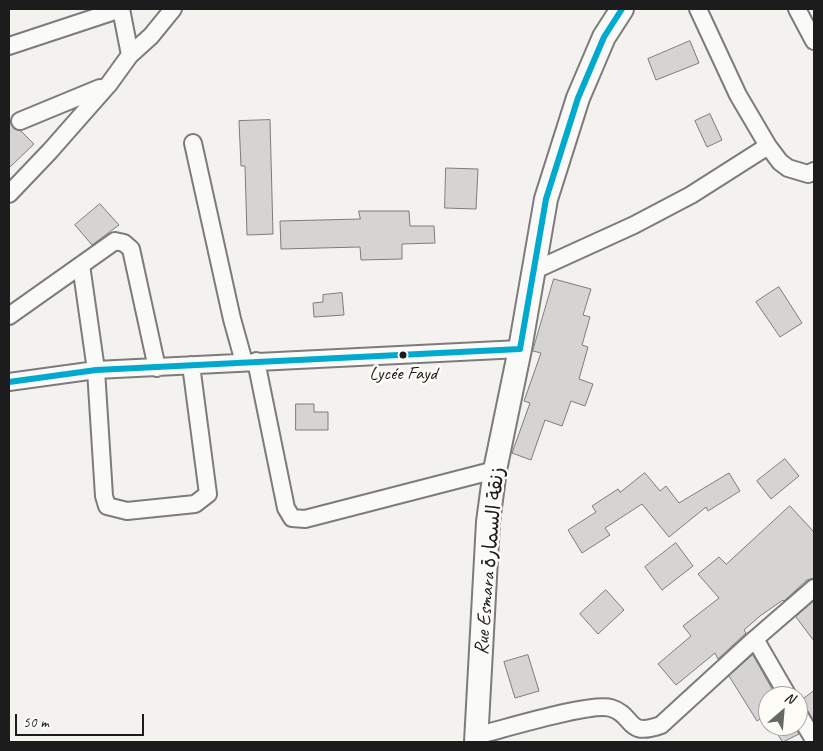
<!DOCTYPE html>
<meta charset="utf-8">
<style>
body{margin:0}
#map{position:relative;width:823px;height:751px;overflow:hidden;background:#f3f2ef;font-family:Caveat,sans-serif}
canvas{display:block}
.frame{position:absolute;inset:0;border:10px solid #1c1c1c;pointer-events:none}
.north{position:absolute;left:758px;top:686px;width:50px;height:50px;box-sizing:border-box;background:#fdfcf7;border:1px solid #a3a29f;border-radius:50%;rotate:27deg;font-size:14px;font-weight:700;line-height:20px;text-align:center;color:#1c1c1c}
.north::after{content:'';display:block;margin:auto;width:18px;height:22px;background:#676766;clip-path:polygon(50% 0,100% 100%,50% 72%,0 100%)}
.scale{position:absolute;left:15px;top:714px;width:129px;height:22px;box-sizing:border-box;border:2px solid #1c1c1c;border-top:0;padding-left:6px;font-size:15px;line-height:18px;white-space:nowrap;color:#1c1c1c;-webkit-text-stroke:4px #fdfcf7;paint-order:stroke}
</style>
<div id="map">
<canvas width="823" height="751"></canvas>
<div class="frame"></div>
<div class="north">N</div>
<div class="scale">50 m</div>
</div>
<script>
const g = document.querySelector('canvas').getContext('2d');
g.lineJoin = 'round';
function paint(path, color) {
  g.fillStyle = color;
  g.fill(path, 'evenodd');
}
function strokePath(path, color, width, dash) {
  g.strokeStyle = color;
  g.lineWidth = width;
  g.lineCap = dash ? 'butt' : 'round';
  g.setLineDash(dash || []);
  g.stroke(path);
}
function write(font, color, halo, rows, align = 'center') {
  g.font = font + ' Caveat,"Playpen Sans Arabic",sans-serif';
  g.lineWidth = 5;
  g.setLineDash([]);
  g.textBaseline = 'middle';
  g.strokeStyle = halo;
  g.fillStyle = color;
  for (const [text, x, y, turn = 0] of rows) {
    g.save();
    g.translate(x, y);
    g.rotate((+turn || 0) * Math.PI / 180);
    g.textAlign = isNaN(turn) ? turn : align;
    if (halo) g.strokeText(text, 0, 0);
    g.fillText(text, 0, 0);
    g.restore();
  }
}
const building = new Path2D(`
 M690 41 699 63 656 80 648 59Z
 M710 114 722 140 707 147 695 121Z
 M9 119 14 129 21 131 34 144 9 168Z
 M270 120 273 234 247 235 245 166H241L239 121Z
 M446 168 478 169 476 209 445 208Z
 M100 204 119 225 92 245 75 225Z
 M359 211H409L410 226H434L435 243 402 244V259L361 260 360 247 281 249 280 221 360 219Z
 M554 279 591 289 583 315 590 317 582 345 588 347 579 379 593 384 585 406 571 401 562 426 545 420 531 460 512 453 530 403 524 401 541 353 533 351Z
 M779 287 802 323 780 337 756 302Z
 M342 293 344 315 314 317 313 303 323 302V295Z
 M296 404H314V412H328V430H296Z
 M785 459 799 476 771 499 757 481Z
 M645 473 660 491 666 486 679 503 729 473 740 491 708 511 706 507 669 537 642 504 605 528 610 535 582 553 568 530 596 512 592 506 618 489 620 492Z
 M790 506 814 532V578L807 580 784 601 783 600 760 616 744 630 746 633 718 659 715 653 676 685 658 664 691 636 683 626 719 598 698 574 719 557 726 564Z
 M676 543 693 566 662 590 645 567Z
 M606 590 624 610 598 634 580 614Z
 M814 601V641L796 617Z
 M528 655 539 691 515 698 504 662Z
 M753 655 776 696H768V714L757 721 729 676Z
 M814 691V721L806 708 798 703Z
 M773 726H794L799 734 783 742Z`);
paint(building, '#d5d4d2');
strokePath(building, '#7d7c7b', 1);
const street = new Path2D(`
 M121 9 130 55
 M698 9 738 95 768 146 780 162 788 168 808 174 814 171
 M797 9 814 41
 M9 46 121 9
 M20 121 100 88
 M193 143 232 319 244 362
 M9 194 50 151 109 84 130 55 151 36 173 9
 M81 265 96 370 104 496 107 506 127 511 195 504 208 494 191 365
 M533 271 634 225 691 195 768 146
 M9 316 115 241 124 243 131 249 157 368
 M256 361 286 508 292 518 305 519 495 470
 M9 382 96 370 520 349
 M755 639 788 696
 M798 713 814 740
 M475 736C501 730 590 702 611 708 635 715 625 738 661 725L755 639 814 588`);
const secondary = new Path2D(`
 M476 742 488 522 495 470 520 349 546 199 578 98 604 37 622 9`);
strokePath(street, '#7d7c7b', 20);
strokePath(secondary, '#7d7c7b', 26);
strokePath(street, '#fafaf8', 16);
strokePath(secondary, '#fafaf8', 22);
strokePath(new Path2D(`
 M520 349 546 199 578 98 604 37 622 9
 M9 382 96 370 520 349`), '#00a9ce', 6);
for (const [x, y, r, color] of [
 [403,355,4.5,"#1c1c1c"]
]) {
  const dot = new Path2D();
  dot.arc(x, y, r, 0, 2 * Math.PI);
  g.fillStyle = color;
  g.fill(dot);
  strokePath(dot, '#fdfcf7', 2);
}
write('19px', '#1c1c1c', '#fdfcf7', [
 ["Lycée Fayd",403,374]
]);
write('20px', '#1c1c1c', '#fdfcf7', [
 ["Rue Esmara زنقة السمارة",490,561,-85]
]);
</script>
